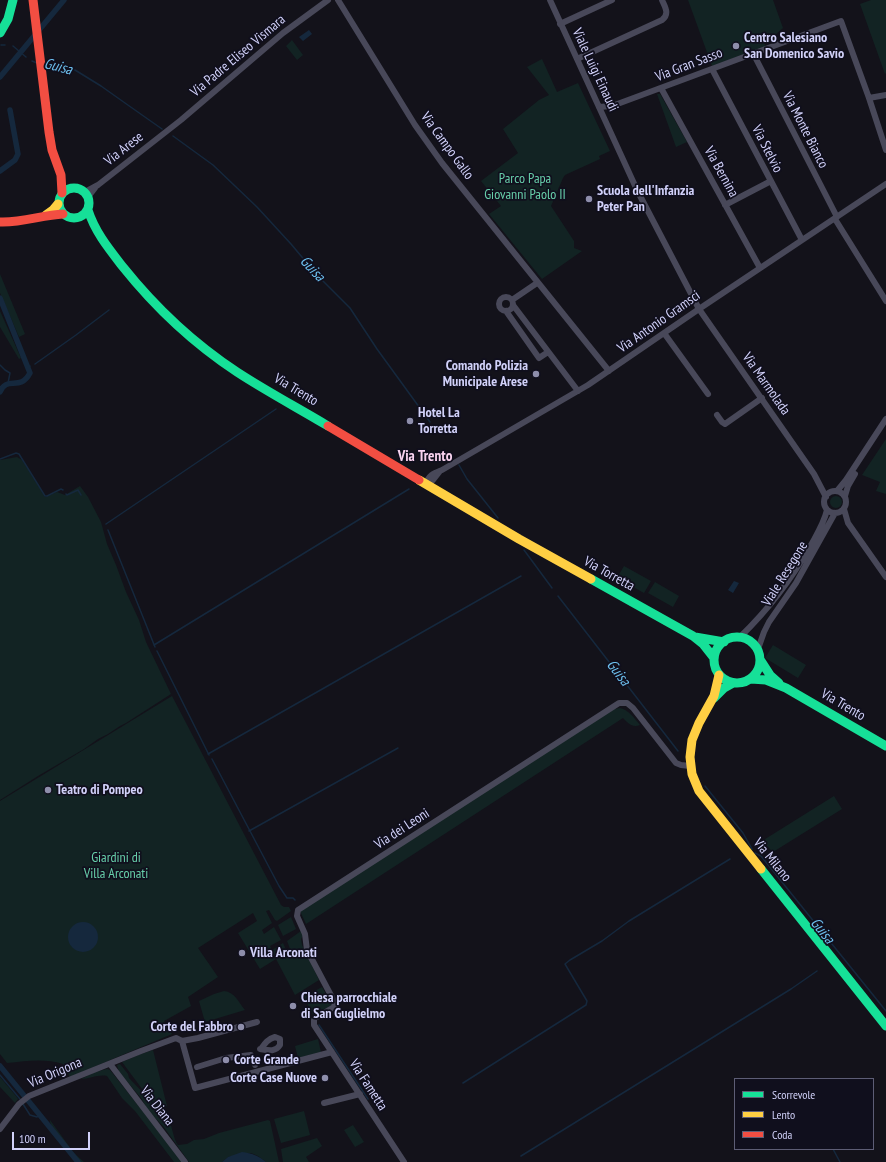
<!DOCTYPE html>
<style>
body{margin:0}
#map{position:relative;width:886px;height:1162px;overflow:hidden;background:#13121a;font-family:"PT Sans Narrow",sans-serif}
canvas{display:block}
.legend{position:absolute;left:734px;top:1078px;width:140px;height:72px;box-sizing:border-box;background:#100f1d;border:1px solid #5d5d75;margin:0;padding:5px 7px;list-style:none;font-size:12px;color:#d1d1f9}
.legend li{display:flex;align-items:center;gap:8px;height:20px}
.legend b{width:20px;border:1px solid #5d5d75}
.scale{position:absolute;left:12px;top:1132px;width:78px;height:18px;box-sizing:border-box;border:2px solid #d1d1f9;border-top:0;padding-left:5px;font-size:12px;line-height:14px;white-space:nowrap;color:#d1d1f9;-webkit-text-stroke:3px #100f1d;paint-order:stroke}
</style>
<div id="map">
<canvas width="886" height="1162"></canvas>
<ul class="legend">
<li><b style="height:5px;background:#16e098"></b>Scorrevole</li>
<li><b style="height:5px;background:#ffcf43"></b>Lento</li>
<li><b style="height:5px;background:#f24e42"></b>Coda</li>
</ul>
<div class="scale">100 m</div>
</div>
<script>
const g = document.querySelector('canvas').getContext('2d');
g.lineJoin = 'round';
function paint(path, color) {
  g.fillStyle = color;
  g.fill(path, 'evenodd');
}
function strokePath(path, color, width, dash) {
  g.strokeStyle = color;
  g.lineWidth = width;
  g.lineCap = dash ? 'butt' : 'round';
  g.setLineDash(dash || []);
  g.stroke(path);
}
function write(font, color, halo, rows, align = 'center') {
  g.font = font + ' "PT Sans Narrow",sans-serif';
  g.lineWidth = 3.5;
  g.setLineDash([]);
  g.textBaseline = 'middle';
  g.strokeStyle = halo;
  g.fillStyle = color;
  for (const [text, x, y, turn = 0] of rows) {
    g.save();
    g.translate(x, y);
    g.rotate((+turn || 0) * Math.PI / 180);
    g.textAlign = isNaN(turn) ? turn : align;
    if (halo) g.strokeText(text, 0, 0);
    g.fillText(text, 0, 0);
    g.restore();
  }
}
paint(new Path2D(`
 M688 0H773L783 28 775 35 764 41 766 47 712 66Z
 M871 0H886V73L885 74 860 4Z
 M292 40 303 55 297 60 286 46Z
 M542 59 557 92 578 83 610 151 599 156 600 159 565 175 563 178 551 206 574 241V248L582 251 542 279 489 214 501 206 481 181 518 153 503 129 539 100 549 95 527 67Z
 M657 94H660L687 142 676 147Z
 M0 274 25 334 19 337 0 293Z
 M0 311 21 358 19 359 0 327Z
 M886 439V494L876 491 880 482 862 475Z
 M17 457 22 460 45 497 57 492 65 495 80 486 88 497 101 522 107 544 116 565 126 592 139 620 146 642 171 694 126 723 120 726 108 734 98 739 84 749 38 776 0 800V460Z
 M830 502a6 6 0 1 1 12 0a6 6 0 1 1-12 0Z
 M624 566 651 581 644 593 617 578Z
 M655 582 679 596 673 607 648 593Z
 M773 645 806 665 798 678 765 658Z
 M172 696 281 905 284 907H289L291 911 277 921 275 920 269 910 266 911 272 923 262 930 264 934 274 927 281 940 270 946 272 950 283 943 289 956 292 954 287 941 301 931 303 936 301 939 302 945 319 980 295 995 276 959 260 969 238 933 257 921 253 913 198 948 218 977 188 997 191 1006 164 1021 172 1034 70 1077 63 1064C44 1058 27 1061 7 1063L0 1054V801Z
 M620 708C629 710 634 718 640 725 632 728 628 723 623 718L306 924 300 911 614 709Z
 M834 796 842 809 773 852 762 841Z
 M291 917 296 929 283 936 278 925Z
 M322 987 332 1005 313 1015 304 997Z
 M224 991C235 992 239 1003 245 1010L205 1022 199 1001 214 994Z
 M318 1039 321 1052 298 1058 295 1046Z
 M153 1050 167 1106 157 1109 122 1062 141 1054Z
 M120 1064 128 1074 129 1078 150 1100 156 1110H165L167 1111C170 1119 174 1141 178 1145L187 1144 194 1140 204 1139 219 1133 268 1120 270 1121 279 1162H266L258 1156 251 1153 228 1157 222 1162H189L163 1126 149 1112 141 1098 119 1072 117 1065Z
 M107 1069 110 1070 183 1162H174L135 1111 122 1098 107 1076C98 1074 90 1079 81 1079L95 1072Z
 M0 1077 16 1096 18 1099 15 1103 0 1087Z
 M304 1111 310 1135 281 1143 274 1119Z
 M50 1120 74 1153 84 1162H80C73 1152 49 1130 50 1120Z
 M353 1125 364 1142 355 1147 344 1130Z
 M317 1138 322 1146 306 1157 309 1162H283L281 1149Z`), '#122323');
paint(new Path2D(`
 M309 30 312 34 303 41 299 37Z
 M734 581 739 583 733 593 728 590Z
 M68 937a15 15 0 1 1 30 0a15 15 0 1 1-30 0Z
 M242 1152C252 1153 259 1156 266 1162H222L228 1157Z`), '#15283d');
strokePath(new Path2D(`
 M1 45H5
 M13 46 26 57
 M32 61 37 63
 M45 64 75 70 101 86 125 103 162 129
 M173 136 213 165 257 207 291 244 317 275 350 308 377 349 430 422
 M35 364 76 335 109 310
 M0 365 5 370 10 373 8 383
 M29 367 30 366
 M0 459 16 453 19 454 45 496H47L61 489 63 490
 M459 465 467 479 498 518
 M66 494 67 495 78 490 81 495
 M106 524 276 409
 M108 530 155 647
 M524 550 552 588
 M558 596 678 751
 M154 645 409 489
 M157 651 209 755
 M208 754 521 576
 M212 759 279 886 287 898H293L295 900
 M705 786 743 833 752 849
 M249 831 398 748
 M755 853 761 856 886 1011
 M319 1025 368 1099
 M0 1075 20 1099
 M463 1083 586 1005 587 1001 565 964 570 960 602 941 629 921 730 859
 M23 1104 30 1115 37 1117 40 1115
 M833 1149 840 1162
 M521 1156 791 989 817 971`), '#15283d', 1.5);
strokePath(new Path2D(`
 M0 77 64 0
 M0 171 15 160 18 154 10 110
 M0 298 30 373C20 392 7 375 0 392
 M0 1066 78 1162`), '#15283d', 5.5);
strokePath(new Path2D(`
 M338 0 415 125 442 163 609 371
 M550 0 637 190 699 309 814 474 826 497
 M560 24 612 0
 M753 53 837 217
 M577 59 662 20C670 14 665 7 662 0
 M712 69 802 240
 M661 88 760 268
 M886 95 869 98 886 150
 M599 107 612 106 841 21 869 98
 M85 192 98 185 181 120 283 33 328 0
 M88 197 95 188
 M725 205 771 181
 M835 219 886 301
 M499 304a7 7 0 1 1 14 0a7 7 0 1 1-14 0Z
 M512 300 537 283
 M513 305 578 391
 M506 311 539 358 548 352
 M664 333 708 394
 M717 415 722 422 725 424 762 398
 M426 485C428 475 434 473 442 470L588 385 699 309 886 184
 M426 485 433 480 440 471
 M837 491 846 480 886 419
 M824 502a11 11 0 1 1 22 0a11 11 0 1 1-22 0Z
 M845 496 848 486 855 474
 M844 509 848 523 886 577
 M740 637C769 609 791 580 811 545 817 534 824 523 827 510
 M758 649 764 632 769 622 796 583 835 513
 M182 1041 198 1038 257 1022
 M260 1049C267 1050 275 1053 280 1045V1039L275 1037C268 1039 265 1043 261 1049
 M110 1064 185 1162
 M197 1067 226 1058 251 1055 255 1065
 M324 1103 360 1094
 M0 1129 19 1104 29 1096 141 1051 176 1038 182 1041 195 1088 332 1052
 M404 1162 314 1025V1020L315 1018 334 1007 335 1003 307 950 305 934 297 916 298 910 619 703H627L633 708 676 763 681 765 690 766`), '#484859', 6);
strokePath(new Path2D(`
 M0 33 8 19 13 0
 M59 203a15 15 0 1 1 30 0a15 15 0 1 1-30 0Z
 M88 210C95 232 109 249 123 267 155 307 193 343 237 372 266 391 298 408 328 426
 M591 579 693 636 703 644 714 658
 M714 660a23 23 0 1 1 46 0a23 23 0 1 1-46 0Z
 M695 637 724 642
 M761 661 770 675 779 683
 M751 679 766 680 786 688 886 746
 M714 698 724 688 733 683
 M761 869 886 1026`), '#16e098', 9);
strokePath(new Path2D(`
 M46 215 53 210 58 204
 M419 480 519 539 591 579
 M719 675 714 696 699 723 692 740 690 757 692 774 699 791 761 869`), '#ffcf43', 9);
strokePath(new Path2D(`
 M33 0 49 132 52 150 61 175 62 193
 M0 222C22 223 42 215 63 214
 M328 426 419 480`), '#f24e42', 9);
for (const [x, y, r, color] of [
 [736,46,4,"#8e8eab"],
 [589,199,4,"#8e8eab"],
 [536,374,4,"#8e8eab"],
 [410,421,4,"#8e8eab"],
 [48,790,4,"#8e8eab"],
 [242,953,4,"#8e8eab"],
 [293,1006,4,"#8e8eab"],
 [241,1027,4,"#8e8eab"],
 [226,1060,4,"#8e8eab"],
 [325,1078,4,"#8e8eab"]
]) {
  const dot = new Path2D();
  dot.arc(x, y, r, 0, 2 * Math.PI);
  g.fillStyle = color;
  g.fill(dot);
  strokePath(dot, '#100f1d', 1.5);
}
write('bold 14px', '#d1d1f9', '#100f1d', [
 ["Centro Salesiano",744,38],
 ["San Domenico Savio",744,54],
 ["Scuola dell'Infanzia",597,191],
 ["Peter Pan",597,207],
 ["Comando Polizia",528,366,"right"],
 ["Municipale Arese",528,382,"right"],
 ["Hotel La",418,413],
 ["Torretta",418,429],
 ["Teatro di Pompeo",56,790],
 ["Villa Arconati",250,953],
 ["Chiesa parrocchiale",301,998],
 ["di San Guglielmo",301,1014],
 ["Corte del Fabbro",233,1027,"right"],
 ["Corte Grande",234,1060],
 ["Corte Case Nuove",317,1078,"right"]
], 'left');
write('14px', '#d1d1f9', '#100f1d', [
 ["Via Padre Eliseo Vismara",238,56,-40],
 ["Via Gran Sasso",689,65,-21],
 ["Viale Luigi Einaudi",595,70,65],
 ["Via Monte Bianco",805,130,63],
 ["Via Campo Gallo",447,146,54],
 ["Via Arese",124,149,-38],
 ["Via Stelvio",767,149,63],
 ["Via Bernina",721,172,61],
 ["Via Antonio Gramsci",659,322,-35],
 ["Via Marmolada",766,384,55],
 ["Via Trento",296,390,31],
 ["Via Torretta",609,574,29],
 ["Viale Resegone",785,574,-58],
 ["Via Trento",843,705,30],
 ["Via dei Leoni",402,829,-33],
 ["Via Milano",772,860,51],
 ["Via Origona",55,1073,-23],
 ["Via Fametta",368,1085,57],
 ["Via Diana",157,1106,52]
]);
write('14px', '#67cfaa', '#100f1d', [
 ["Parco Papa",525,179],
 ["Giovanni Paolo II",525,195],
 ["Giardini di",116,858],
 ["Villa Arconati",116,874]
]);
write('italic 15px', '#6cbeec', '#100f1d', [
 ["Guisa",58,67,14],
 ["Guisa",312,269,47],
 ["Guisa",618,673,52],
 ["Guisa",822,931,51]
]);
write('bold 15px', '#f9d3ef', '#100f1d', [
 ["Via Trento",425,457]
]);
</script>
